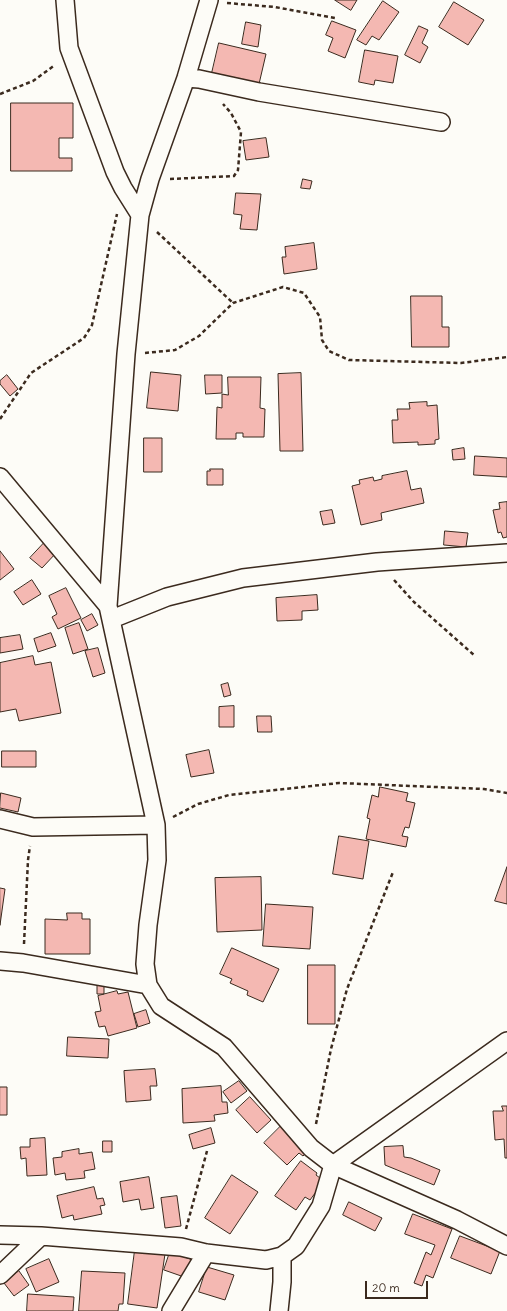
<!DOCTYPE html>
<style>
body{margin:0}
#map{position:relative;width:507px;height:1311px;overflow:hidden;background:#fdfcf7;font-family:Delius,sans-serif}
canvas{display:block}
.scale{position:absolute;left:365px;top:1281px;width:63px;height:18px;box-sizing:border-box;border:2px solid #3b2a1e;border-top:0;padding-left:5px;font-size:12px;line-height:14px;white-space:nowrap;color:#3b2a1e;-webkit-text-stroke:3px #fdfcf7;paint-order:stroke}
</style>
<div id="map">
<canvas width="507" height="1311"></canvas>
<div class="scale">20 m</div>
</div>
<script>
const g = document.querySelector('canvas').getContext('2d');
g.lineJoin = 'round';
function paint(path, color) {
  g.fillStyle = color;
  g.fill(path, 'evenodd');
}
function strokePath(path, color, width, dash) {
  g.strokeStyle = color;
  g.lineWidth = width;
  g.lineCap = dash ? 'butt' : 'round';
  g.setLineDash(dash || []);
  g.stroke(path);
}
const building = new Path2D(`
 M335 0H357L351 10Z
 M383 1 399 12 379 40 372 36 366 45 357 40Z
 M454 2 484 20 468 45 439 27Z
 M332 21 356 30 345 58 328 51 333 38 326 35Z
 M246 22 261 25 258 47 242 44Z
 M419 26 428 30 422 43 428 47 420 63 405 55Z
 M219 43 266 54 259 84 212 73Z
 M365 50 398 56 393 83 375 80 374 85 359 82Z
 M11 103H73V138H59V158H72V171H11Z
 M266 138 269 157 246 160 243 141Z
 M303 179 312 181 310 189 301 188Z
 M236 193 261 194 257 230 240 229 242 215 234 214Z
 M314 243 317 269 284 274 282 257H286L285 247Z
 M411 296H442V327H449V347H412Z
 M151 372 181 375 178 411 147 408Z
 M301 373 303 451H280L278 374Z
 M7 375 18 389 10 396 0 384V381Z
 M205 375H222V393L206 394Z
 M228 377H261L260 408 265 409 264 437H243V433H236V439H216L217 407 222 408V394L228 395Z
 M427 402V406L437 405 439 439 435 440V444L418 445V442L393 443 392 420H398L397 409H410L409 403Z
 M144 438H162V472H144Z
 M464 448 465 459 453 460 452 450Z
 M475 456 507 458V477L474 475Z
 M210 469H223V485H207V471H210Z
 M407 471 411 490 421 488 424 503 381 513 382 520 361 525 352 486 360 484 359 480 373 477 374 481 382 479V476Z
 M507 502V537L503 538 501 532 498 533 493 510 500 509 499 503Z
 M332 510 335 523 323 525 320 512Z
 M445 531 468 533 466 547 444 545Z
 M45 542 57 552 42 568 30 558Z
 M0 551 14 569 0 580Z
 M32 580 41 594 23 605 14 592Z
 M66 588 81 618 58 629 52 617 57 614 49 596Z
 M317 595 318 610 302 611V620L277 621 276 598Z
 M92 614 98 625 87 631 81 620Z
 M79 623 88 649 73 654 65 628Z
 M51 633 56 646 38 652 34 639Z
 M20 635 23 649 0 653V638Z
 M98 648 105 673 93 677 85 651Z
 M33 656 35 665 51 662 61 713 19 721 16 709 0 712V663Z
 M228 683 231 695 224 697 221 685Z
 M234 706V727H219V707Z
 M257 716H271L272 732H258Z
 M209 750 214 773 191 777 186 755Z
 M2 751H36V767H2Z
 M380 787 408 793 406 801 415 803 409 828 405 827 402 836 408 837 406 847 366 839 370 819 367 818 372 795 378 797Z
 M1 793 21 798 18 812 0 808Z
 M339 836 369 841 363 879 333 874Z
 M507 867V904L495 901Z
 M261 877 262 930 217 932 215 878Z
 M0 888 5 889 0 925Z
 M266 904 313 907 310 949 263 946Z
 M67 913H82V919H90V954H45V919L67 920Z
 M232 948 279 969 263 1002 247 995 248 991 230 983 232 979 220 974Z
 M308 965H335V1024H308Z
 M104 979V994H97V980Z
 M117 991 118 994 128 992 137 1028 108 1036 105 1026 99 1027 95 1012 101 1011 98 996Z
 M146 1010 150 1023 138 1027 134 1014Z
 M68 1037 109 1039 108 1058 67 1056Z
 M155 1069 157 1086H150L151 1100 126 1102 124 1071Z
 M239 1081 247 1091 231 1103 223 1092Z
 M221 1086 222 1102H227L228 1113 214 1115 215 1121 183 1123 182 1089Z
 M0 1087H7V1115H0Z
 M250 1097 271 1120 257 1133 236 1110Z
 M502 1106H507V1158H505L504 1139 495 1140 493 1111H503Z
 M283 1124 309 1150 303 1156 299 1153 287 1165 264 1143Z
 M211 1128 215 1143 193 1149 189 1135Z
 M45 1138 47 1175 27 1176 26 1158 21 1159 20 1147H30V1139Z
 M103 1141H112V1152H103Z
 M403 1146 404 1157 411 1158 440 1170 434 1185 385 1165 384 1147Z
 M79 1149V1154L92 1152 95 1169 84 1171 85 1178 66 1180 65 1173 55 1175 53 1158 62 1157V1152Z
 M301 1161 317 1173 316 1175 324 1181 310 1200 305 1197 296 1210 275 1196Z
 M232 1175 258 1192 230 1234 205 1218Z
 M149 1177 154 1208 141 1210 139 1199 123 1202 120 1182Z
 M94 1187 97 1199 103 1198 105 1205 100 1206 102 1214 74 1220 73 1215 62 1218 57 1196Z
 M177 1196 181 1226 165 1228 161 1198Z
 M349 1202 382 1218 375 1231 343 1215Z
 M413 1214 452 1229 433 1278 426 1275 422 1286 414 1283 426 1252 431 1255 435 1245 405 1234Z
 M460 1236 500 1251 491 1274 451 1258Z
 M135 1250 165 1254 157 1308 128 1304Z
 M170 1252 193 1260 187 1278 164 1270Z
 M49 1259 59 1282 36 1292 26 1269Z
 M207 1267 234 1275 225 1300 199 1292Z
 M19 1271 29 1285 14 1296 4 1283Z
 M82 1271 125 1273 123 1304H119L118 1311H79Z
 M28 1294 74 1297 73 1311H27Z`);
paint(building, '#f4b8b2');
strokePath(building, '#3b2a1e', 1);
const minor = new Path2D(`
 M65 0 69 48 115 172 123 188 140 215
 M209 0 186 78 150 179 140 215 126 354 108 606 156 825 157 860 148 925 145 964 148 985 161 1006 224 1047 311 1148 333 1165 457 1220 507 1246
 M186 78 199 79 259 92 441 122
 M0 477 108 606
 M112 619 167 597 243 578 377 562 507 553
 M0 819 33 827 156 825
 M0 961 23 963 148 985
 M0 1235 41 1236 181 1247 206 1253 266 1260 282 1256 296 1246 321 1206 333 1165 507 1041
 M0 1275 41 1236
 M171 1311 206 1253
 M279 1311 282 1282V1256`);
strokePath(minor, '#3b2a1e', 20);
strokePath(new Path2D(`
 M227 3 275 7 335 18
 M0 94 33 81 55 65
 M170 179 234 176 238 170 241 132 231 113 223 104
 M157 232 233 303
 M145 353 175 350 199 336 233 303 283 287 304 293 320 317 322 340 329 351 349 360 461 363 507 357
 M0 419 31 373 84 338 92 325 117 214
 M394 580 414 602 474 655
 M173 817 198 804 229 795 339 783 484 789 507 793
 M24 944 28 860 30 846
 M316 1124 331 1049 347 989 393 872
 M186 1229 207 1151`), '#3b2a1e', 2.5, [4, 3]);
strokePath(minor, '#fdfcf7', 17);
</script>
